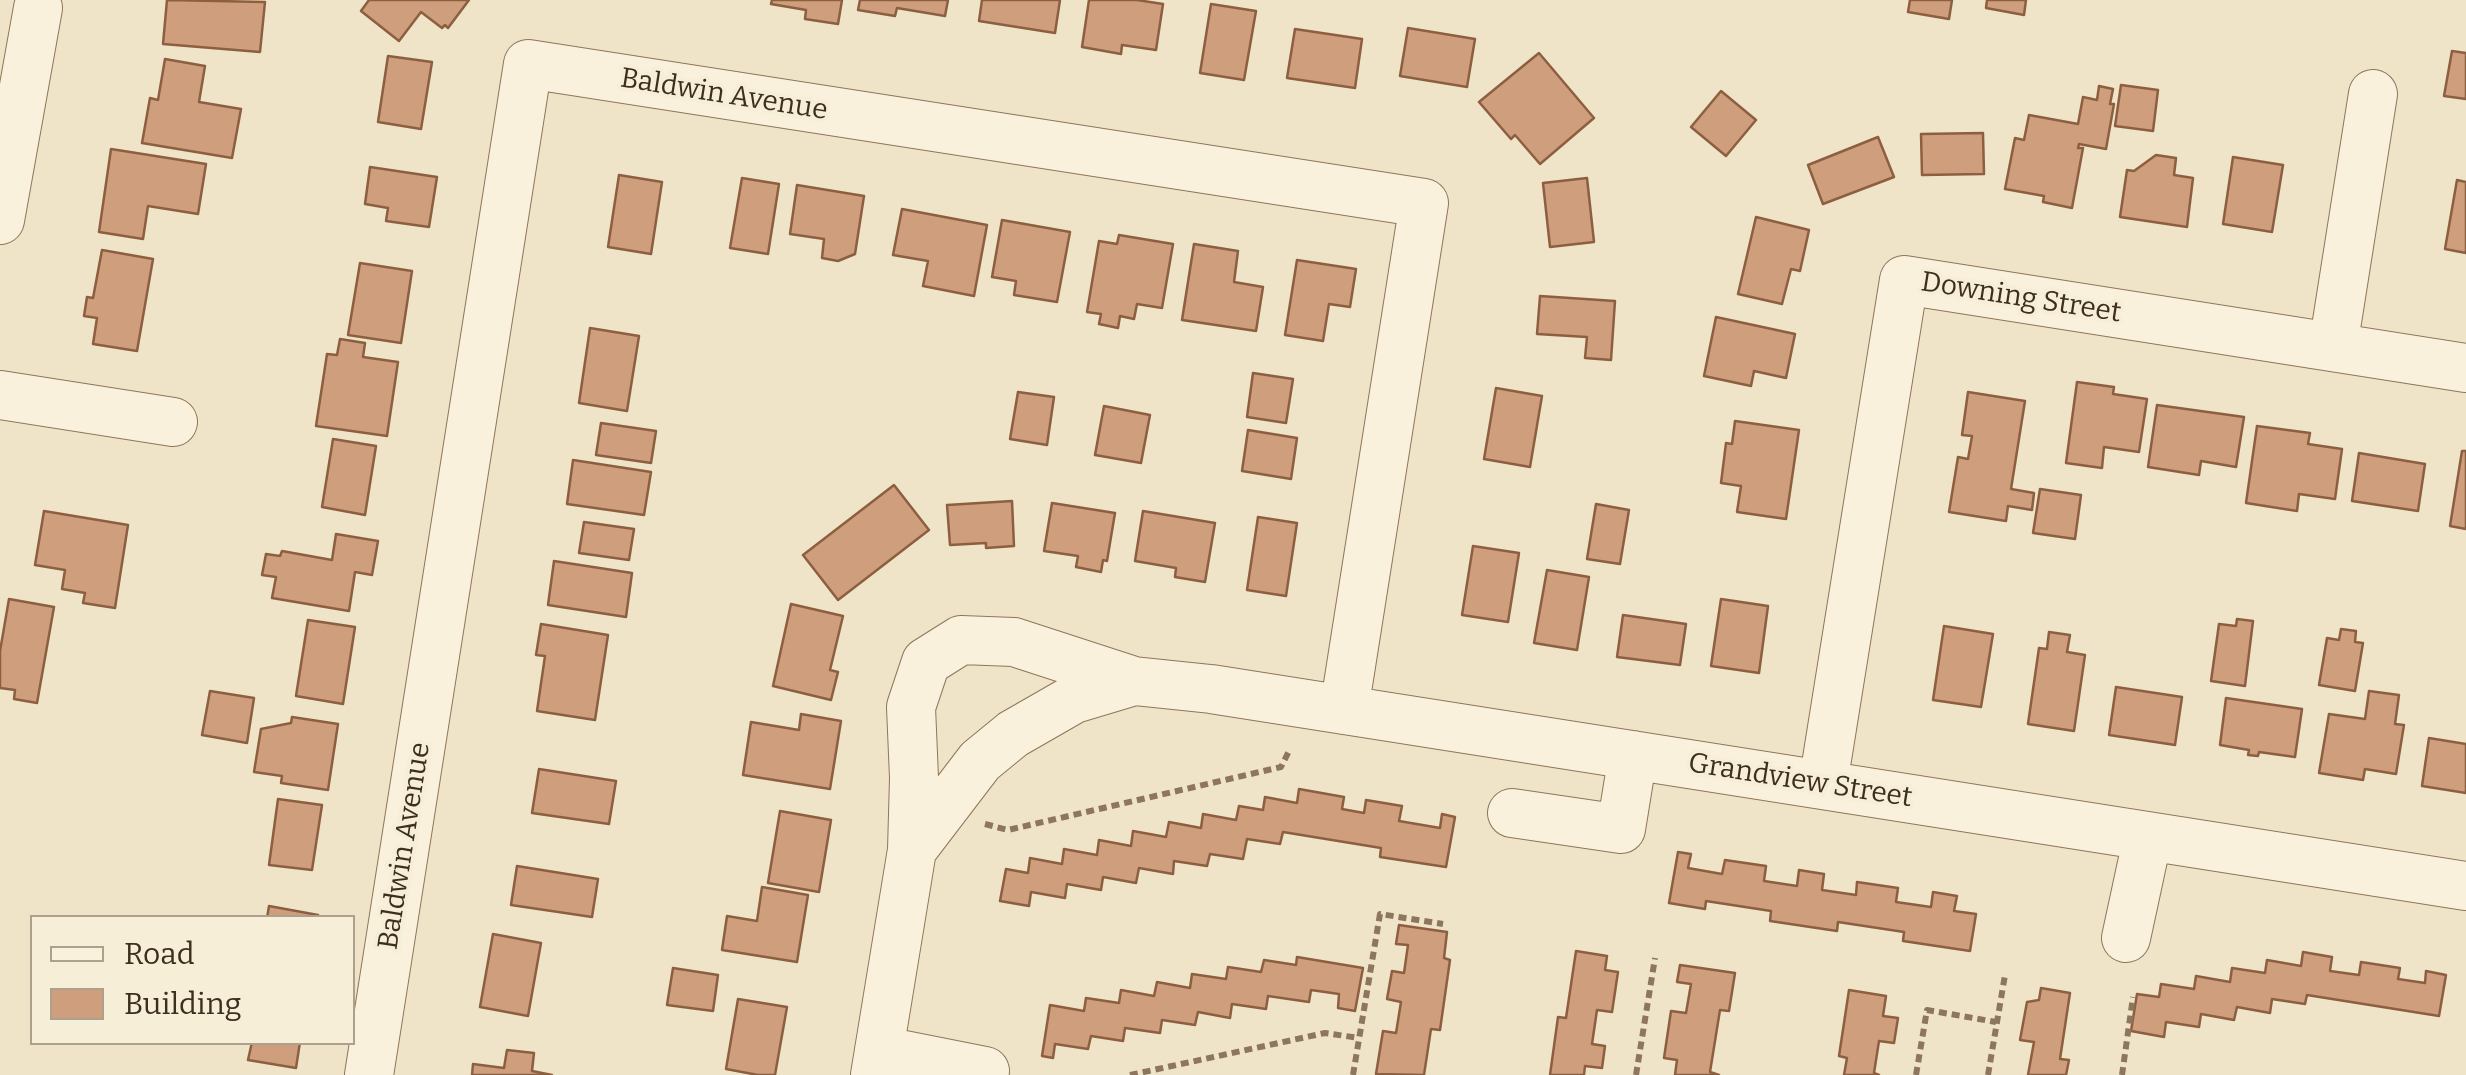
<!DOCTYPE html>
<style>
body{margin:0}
#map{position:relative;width:2466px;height:1075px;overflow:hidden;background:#f0e4c8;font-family:Bitter,serif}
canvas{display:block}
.legend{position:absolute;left:30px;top:915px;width:325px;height:130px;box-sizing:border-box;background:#f7eed8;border:2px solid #ada18e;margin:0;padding:12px 18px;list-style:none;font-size:30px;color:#3d2e20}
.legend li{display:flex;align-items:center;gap:20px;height:50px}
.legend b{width:50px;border:2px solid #ada18e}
</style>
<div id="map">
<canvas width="2466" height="1075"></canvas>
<ul class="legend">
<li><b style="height:12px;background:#faf1dc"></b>Road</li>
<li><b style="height:28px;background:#cf9f7d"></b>Building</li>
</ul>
</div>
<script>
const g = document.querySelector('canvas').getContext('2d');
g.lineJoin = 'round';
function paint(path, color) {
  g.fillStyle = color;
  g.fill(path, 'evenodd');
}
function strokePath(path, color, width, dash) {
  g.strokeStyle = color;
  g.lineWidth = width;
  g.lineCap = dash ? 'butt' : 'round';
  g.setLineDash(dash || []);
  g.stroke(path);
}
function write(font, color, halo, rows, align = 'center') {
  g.font = font + ' Bitter,serif';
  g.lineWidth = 8;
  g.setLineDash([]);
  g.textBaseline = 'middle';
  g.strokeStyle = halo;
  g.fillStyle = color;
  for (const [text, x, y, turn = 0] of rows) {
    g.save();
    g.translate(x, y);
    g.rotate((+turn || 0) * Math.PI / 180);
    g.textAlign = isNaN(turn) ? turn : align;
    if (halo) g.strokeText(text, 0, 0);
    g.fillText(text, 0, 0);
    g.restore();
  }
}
const building = new Path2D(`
 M167 0 265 2 260 52 163 44Z
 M369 0H469L448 28 445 25 442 28 421 12 399 41 361 11Z
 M772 0H842L838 24 805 19 806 10 771 4Z
 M860 0H948L945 16 897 8 895 16 858 10Z
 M982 0H1060L1055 33 979 21Z
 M1089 0H1137L1163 4 1156 50 1122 45 1121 54 1082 47Z
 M1910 0H1952L1949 19 1908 12Z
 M1987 0H2026L2024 15 1986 8Z
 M1211 4 1256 11 1244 80 1200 73Z
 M1408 28 1475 39 1467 87 1400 76Z
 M1295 29 1362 39 1355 88 1287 78Z
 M2452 51 2466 53V99L2444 96Z
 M1539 53 1594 118 1540 164 1515 135 1511 139 1479 102Z
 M388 56 432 62 421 129 378 122Z
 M165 59 205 66 199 102 241 109 232 158 142 143 150 98 158 100Z
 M2121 85 2158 90 2153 131 2115 126Z
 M2099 86 2113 89 2110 104H2114L2106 149 2079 144 2078 148H2083L2072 208 2043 202 2044 196 2005 189 2015 138 2024 140 2029 115 2078 124 2083 97 2097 100Z
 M1721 91 1756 120 1726 156 1691 127Z
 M1983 133 1984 174 1922 175 1921 134Z
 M1878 137 1894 177 1823 204 1808 165Z
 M111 149 206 164 198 214 148 206 143 239 99 232Z
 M2156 155 2176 158 2174 175 2193 178 2187 227 2120 217 2127 170 2134 171Z
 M2233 157 2283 165 2272 232 2223 224Z
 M370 167 437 177 429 227 386 221 388 208 365 204Z
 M619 175 662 182 651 254 608 247Z
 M742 178 779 184 768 254 730 248Z
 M1587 178 1594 242 1550 247 1543 183Z
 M2457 180 2466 182V253L2445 249Z
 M797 185 864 196 855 254 838 261 822 258 824 239 790 234Z
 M902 209 987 225 974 296 923 286 928 261 893 255Z
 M1756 217 1809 230 1800 271 1791 269 1782 304 1738 294Z
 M1002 220 1070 232 1057 302 1014 295 1016 281 992 277Z
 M1119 235 1173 244 1162 308 1137 304 1134 319 1120 316 1118 328 1099 324 1101 314 1087 312 1099 241 1117 244Z
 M1194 244 1238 251 1234 282 1263 287 1256 331 1182 320Z
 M102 250 153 259 137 351 93 344 97 318 84 316 87 297 93 298Z
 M1297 260 1356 269 1350 307 1329 304 1323 341 1285 335Z
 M360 263 412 271 401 343 348 335Z
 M1540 296 1615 301 1611 360 1585 358 1587 337 1537 334Z
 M1716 317 1795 334 1786 378 1754 371 1751 386 1704 376Z
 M590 328 639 336 627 411 579 403Z
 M340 339 365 343 363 357 398 362 387 436 316 426 327 354 337 355Z
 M1253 373 1293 379 1286 423 1247 417Z
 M2077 382 2114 387 2113 394 2147 399 2139 452 2104 447 2102 468 2066 463Z
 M1496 388 1542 396 1530 467 1484 459Z
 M1018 392 1054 397 1047 445 1010 439Z
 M1968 392 2025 401 2011 489 2034 493 2032 510 2008 506 2006 521 1949 512 1958 457 1968 459 1972 436 1962 435Z
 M2157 405 2244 417 2236 467 2201 461 2199 475 2148 467Z
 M1104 406 1150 415 1141 463 1095 455Z
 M1735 421 1799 430 1786 519 1737 512 1741 486 1721 483 1726 443 1732 444Z
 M601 423 656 431 651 463 596 455Z
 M2257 426 2310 433 2308 444 2342 449 2335 499 2299 494 2297 511 2246 503Z
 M1248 430 1297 438 1291 479 1242 471Z
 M333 439 376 446 365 515 322 507Z
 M2462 451H2466V529L2450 526Z
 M2359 453 2425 464 2418 511 2352 501Z
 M573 460 651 472 644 515 567 504Z
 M894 485 929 530 838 600 803 555Z
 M2040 489 2081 495 2075 539 2033 533Z
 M1012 501 1014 546 986 548V543L950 545 947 505Z
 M1052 503 1115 513 1107 561 1103 560 1101 572 1076 567 1078 556 1044 551Z
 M1596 504 1629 510 1620 564 1587 559Z
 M44 511 128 525 115 608 83 603 85 593 62 589 65 570 35 565Z
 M1143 511 1215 523 1205 582 1175 577 1176 568 1135 561Z
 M1258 517 1297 523 1286 596 1247 590Z
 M584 522 634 529 629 560 579 553Z
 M336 534 378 541 372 575 355 572 349 611 272 598 276 577 262 575 266 554 280 556 282 551 332 560Z
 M1473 546 1519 553 1508 622 1462 615Z
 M554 561 632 573 626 617 548 605Z
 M1547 570 1589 577 1577 650 1534 643Z
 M9 599 54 607 37 703 14 699 15 690 0 688V651Z
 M1721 599 1768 606 1759 673 1711 666Z
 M791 604 843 616 830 670 838 672 831 700 773 686Z
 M1623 615 1686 624 1680 665 1617 657Z
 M2237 619 2253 621 2245 686 2211 681 2219 624 2236 626Z
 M308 620 355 627 343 704 296 696Z
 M541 624 608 635 595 720 537 711 545 656 536 655Z
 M1944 626 1993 634 1981 707 1933 700Z
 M2341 629 2356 631 2355 642 2363 643 2355 691 2319 685 2327 638 2339 640Z
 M2049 632 2070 635 2067 652 2085 655 2074 731 2028 724 2039 648 2047 649Z
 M2116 687 2182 697 2175 745 2109 735Z
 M210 691 254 698 247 743 202 735Z
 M2369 691 2399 695 2395 724 2404 725 2396 774 2365 769 2363 780 2319 773 2329 714 2365 719Z
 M2226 698 2302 709 2295 757 2259 752 2258 756 2248 755 2249 750 2220 745Z
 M801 714 841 721 830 789 743 775 751 722 799 730Z
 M292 717 338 724 328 790 281 783 282 776 254 772 261 729 291 723Z
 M2429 738 2466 744V793L2422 786Z
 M539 769 616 781 609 824 532 813Z
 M1299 789 1344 797 1342 809 1364 813 1366 800 1402 806 1399 821 1440 828 1442 814 1455 817 1446 867 1380 857 1381 848 1283 832 1280 844 1247 839 1243 859 1210 854 1207 866 1174 861 1173 874 1139 868 1136 883 1103 877 1101 890 1067 884 1065 898 1031 892 1029 906 1000 901 1006 869 1028 873 1030 858 1062 864 1064 849 1097 855 1099 840 1131 846 1133 831 1166 837 1169 822 1201 828 1203 814 1236 820 1239 806 1263 810 1265 797 1297 803Z
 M278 799 322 805 312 870 269 865Z
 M780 811 831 820 819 892 768 883Z
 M1678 852 1691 854 1688 868 1722 874 1725 860 1766 866 1764 881 1797 886 1799 870 1824 874 1822 890 1856 895 1857 882 1898 888 1896 902 1931 907 1933 892 1957 896 1954 911 1976 914 1970 951 1903 941 1904 932 1838 922 1837 931 1770 921 1771 911 1706 901 1705 909 1669 903Z
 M517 866 598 879 592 917 511 905Z
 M762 887 808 895 797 962 722 950 727 916 757 921Z
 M269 906 318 915 320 918H267Z
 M1399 925 1447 932 1444 958 1450 960 1440 1030 1431 1029 1424 1075 1376 1074 1383 1031 1396 1033 1401 1002 1387 999 1392 971 1404 973 1408 945 1396 944Z
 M493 934 541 943 528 1016 480 1007Z
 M1576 951 1607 956 1605 970 1618 972 1612 1012 1597 1010 1592 1044 1605 1046 1602 1068 1585 1066 1584 1075H1550L1558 1017 1566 1018Z
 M2303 952 2332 957 2330 971 2359 975 2361 962 2400 968 2398 979 2425 983 2426 971 2446 975 2439 1016 2307 995 2305 1004 2272 999 2270 1013 2237 1007 2234 1020 2201 1014 2199 1027 2166 1022 2164 1037 2131 1031 2137 994 2159 997 2161 984 2194 989 2196 976 2230 982 2232 968 2265 973 2267 960 2301 966Z
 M1297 957 1363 968 1355 1011 1338 1008 1339 994 1311 990 1309 1002 1268 996 1266 1009 1232 1004 1230 1018 1198 1012 1195 1025 1162 1020 1160 1033 1125 1028 1123 1041 1091 1036 1088 1049 1055 1044 1053 1058 1042 1056 1050 1005 1084 1011 1086 998 1119 1003 1121 990 1154 996 1157 982 1190 988 1192 974 1226 979 1228 967 1261 972 1264 960 1296 965Z
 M1680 965 1735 973 1729 1011 1720 1010 1710 1072 1719 1075H1675L1677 1060 1664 1058 1671 1011 1686 1013 1691 984 1677 982Z
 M673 968 718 975 713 1011 667 1005Z
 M2041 988 2070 993 2060 1059 2069 1060 2066 1075H2028L2034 1042 2020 1040 2027 1002 2039 1000Z
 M1849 990 1886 996 1883 1016 1898 1018 1894 1043 1879 1041 1874 1073 1879 1075H1844L1847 1058 1839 1056Z
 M738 999 787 1007 775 1075H758L726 1069Z
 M252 1042H300L296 1068 248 1060Z
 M507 1050 534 1053 532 1071 552 1075H472L473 1064 504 1068Z`);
paint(building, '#cf9f7d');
strokePath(building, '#8d5f41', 2.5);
const minor = new Path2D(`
 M0 220 38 8
 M2333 347 2373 94
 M0 395 173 422
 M1823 784 1904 280 2466 368
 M1512 813 1621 829 1633 755
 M912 850 914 778 911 707 926 662 961 640 1014 642 1134 681
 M2126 938 2148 836
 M879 1050 985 1071
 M369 1075 528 64 1424 203 1344 710
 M875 1075 912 850 980 761 1013 734 1074 699 1134 681 1211 689 2466 886`);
strokePath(minor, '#8d765c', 50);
strokePath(new Path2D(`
 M985 824 1008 830 1281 767 1290 749
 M1130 1075 1325 1033 1359 1038
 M1353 1075 1380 914 1443 924
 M1636 1075 1655 958
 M1916 1075 1927 1010 1996 1022
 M1988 1075 2005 975
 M2122 1075 2133 997`), '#8d765c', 6, [8, 5]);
strokePath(minor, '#faf1dc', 48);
write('28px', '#3d2e20', '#f7eed8', [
 ["Baldwin Avenue",724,95,9],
 ["Downing Street",2021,298,9],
 ["Grandview Street",1800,781,9],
 ["Baldwin Avenue",405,846,-81]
]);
</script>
